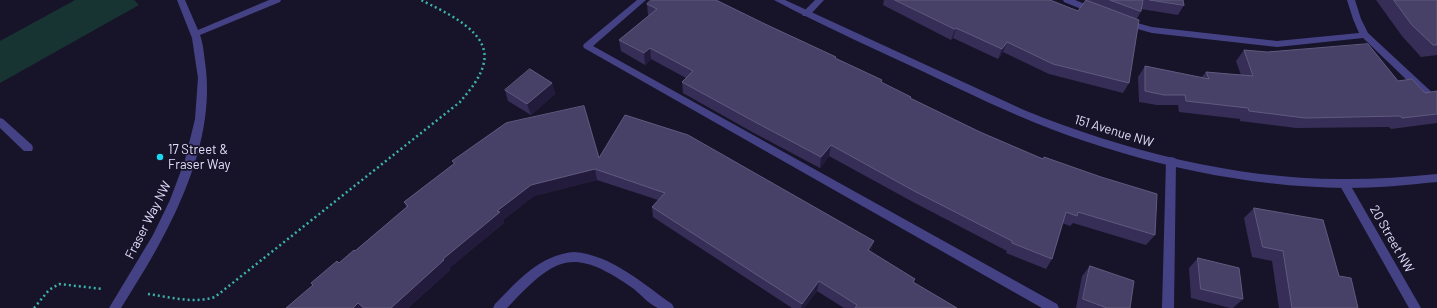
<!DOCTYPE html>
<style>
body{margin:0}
canvas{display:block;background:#171329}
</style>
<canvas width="1437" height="308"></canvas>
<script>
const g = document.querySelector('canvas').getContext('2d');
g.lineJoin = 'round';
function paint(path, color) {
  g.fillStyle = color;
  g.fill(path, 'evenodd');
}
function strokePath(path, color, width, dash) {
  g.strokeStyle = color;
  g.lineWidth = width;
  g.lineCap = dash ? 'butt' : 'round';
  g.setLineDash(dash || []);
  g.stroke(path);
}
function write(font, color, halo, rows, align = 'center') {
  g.font = font + ' Barlow,sans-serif';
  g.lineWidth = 3.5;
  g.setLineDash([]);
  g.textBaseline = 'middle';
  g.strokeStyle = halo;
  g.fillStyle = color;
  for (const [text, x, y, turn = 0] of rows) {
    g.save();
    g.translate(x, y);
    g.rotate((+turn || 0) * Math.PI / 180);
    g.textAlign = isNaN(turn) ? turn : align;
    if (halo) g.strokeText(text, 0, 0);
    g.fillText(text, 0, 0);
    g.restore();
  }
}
paint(new Path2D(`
 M75 0H134L139 5 0 83V41Z`), '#173332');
strokePath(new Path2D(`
 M148 294C170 297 193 304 215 297L460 102C469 91 479 80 483 66 494 32 444 12 421 0
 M34 308 49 290 59 284 103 289`), '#3bb3ac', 2.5, [2, 3]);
paint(new Path2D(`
 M637 0H646L593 46 1057 304 1059 308H1042L584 48 583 46 584 44Z
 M1063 0H1075L1097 9 1098 11 1097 13H1091L1064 2Z
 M1347 0H1355L1361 19 1368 33 1437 97V107L1434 106 1363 38 1277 47 1152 33 1123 25 1122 23 1126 20 1152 27 1277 41 1359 33 1353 19Z
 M0 118 3 119 32 145 33 148 32 151H24L0 128Z
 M1171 157 1175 158 1176 161 1174 308H1162L1166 161 1167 158Z`), '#444284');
paint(new Path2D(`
 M815 0H824L809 16H803L802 14 803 12Z
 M1344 180 1348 181 1421 308H1409L1339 184 1340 181Z
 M574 252C612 255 643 284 672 304L674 308C669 308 662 308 658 308 650 305 641 295 634 289 572 245 555 257 507 308H493L495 304C518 281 539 255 574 252Z`), '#444284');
paint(new Path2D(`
 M177 0H185L198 30 269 0H281L280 2 200 35C203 43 204 54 205 62 218 148 166 238 121 308H109L153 235 170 200 185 160 195 119 198 78 192 38Z
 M774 0H785L1024 110C1124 151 1239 180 1346 179 1377 179 1407 177 1437 174V182C1407 185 1376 188 1346 188 1246 187 1143 164 1051 129 1007 112 966 92 924 72 881 52 837 32 795 11Z`), '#444284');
paint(new Path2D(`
 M884 0H1050L1078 11 1088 0H1183L1184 5 1178 15 1141 9V11L1137 19 1129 83 1123 93 1049 74 1003 52 998 59 953 38 951 40 883 5Z
 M1376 0H1437V55L1421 57 1402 36Z
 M647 4 765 24 911 97 910 98 980 132 1043 159 1044 157 1155 235 1146 245 1073 223 1070 226 1062 223 1052 259 1046 269 1006 253 1007 251 913 202 829 156 820 168 754 133 683 93 682 82 686 78 651 59 645 65 621 51 619 40 649 15H648Z
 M1244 50 1398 81 1425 93 1437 91V123L1391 129 1389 127 1296 128 1240 121V119L1179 112 1178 105H1157L1139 102 1138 77 1145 66 1201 78 1206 72 1241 75 1236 61Z
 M552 83 555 94 531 115 508 101 505 90Z
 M599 158 871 252 913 282 957 308H844L817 291 804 308H792L653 217 652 207 658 200 597 180 534 196 503 220 504 223 449 268 450 270 408 308H286L313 286 311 283 355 251 407 208 404 202 454 164 452 161Z
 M1254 208 1339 276 1358 308H1279L1272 261 1252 257 1244 218Z
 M1198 258 1243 299 1233 308H1230L1191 298 1189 268Z
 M1090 266 1130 308H1076L1082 276Z`), '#362e56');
paint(new Path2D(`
 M956 28 953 38 951 40 955 29Z
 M1007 42 1003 52 998 59 1002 49Z
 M650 48 651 59 645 65 644 53Z
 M552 83 555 94 531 115 527 104Z
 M831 145 829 156 820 168 821 157Z
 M595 169 597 180 534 196 503 220 504 223 449 268 450 270 408 308H391L443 259 497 211 531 185Z
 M874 241 871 252 868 250Z
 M819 281 817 291 804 308H801L802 304Z
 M358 303 362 308H353Z`), '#221b3c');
const building = new Path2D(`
 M651 0H716L765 24 836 57 835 58 882 80 881 82 911 97 910 98 980 132 1043 159 1044 157 1101 177 1157 194 1155 235 1078 212 1077 216 1066 212 1052 259 1012 243V241L916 192 831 145 821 157 755 122 682 82 693 71 650 48 644 53 619 40 657 9 647 4Z
 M895 0H1050L1078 11 1086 0 1139 20 1129 83 1053 64 1007 42 1002 49 956 28 955 29Z
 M1110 0H1143L1141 11Z
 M1150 0H1183L1184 5Z
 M1394 0H1437V45H1433L1412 25Z
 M1368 44 1398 81 1412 79 1425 93 1437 91V114L1402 118 1400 116 1305 118 1249 111 1248 108 1186 101 1185 95H1164L1145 91V66L1209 79 1206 72 1253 76 1244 50 1267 52Z
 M530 69 552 83 527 104 505 90Z
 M584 106 599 158 625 115 688 135 874 241 868 250 915 279 913 282 957 308H855L857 305 819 281 802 304 652 207 665 193 595 169 531 185 497 211 500 212 443 259 444 260 391 308H364L358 303 353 308H286L313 285 311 283 337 261 339 263 354 250 355 251 408 206 404 202 455 163 452 161 506 123Z
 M1254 208 1323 220 1339 276 1351 278 1358 308H1292L1283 251 1263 247Z
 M1198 258 1239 268 1243 299 1201 289Z
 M1090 266 1134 281 1130 308H1107L1083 299Z`);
paint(building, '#484167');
strokePath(building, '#605a7f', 1);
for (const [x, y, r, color] of [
 [160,157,4,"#1ad8ed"]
]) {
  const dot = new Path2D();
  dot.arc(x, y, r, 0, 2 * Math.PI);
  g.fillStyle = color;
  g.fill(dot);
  strokePath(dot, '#171329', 1.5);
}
write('13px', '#e2defc', '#171329', [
 ["151 Avenue NW",1114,131,17],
 ["Fraser Way NW",148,220,-63],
 ["20 Street NW",1392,239,60]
]);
write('13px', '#e2defc', '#171329', [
 ["17 Street &",168,150],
 ["Fraser Way",168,165]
], 'left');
</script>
